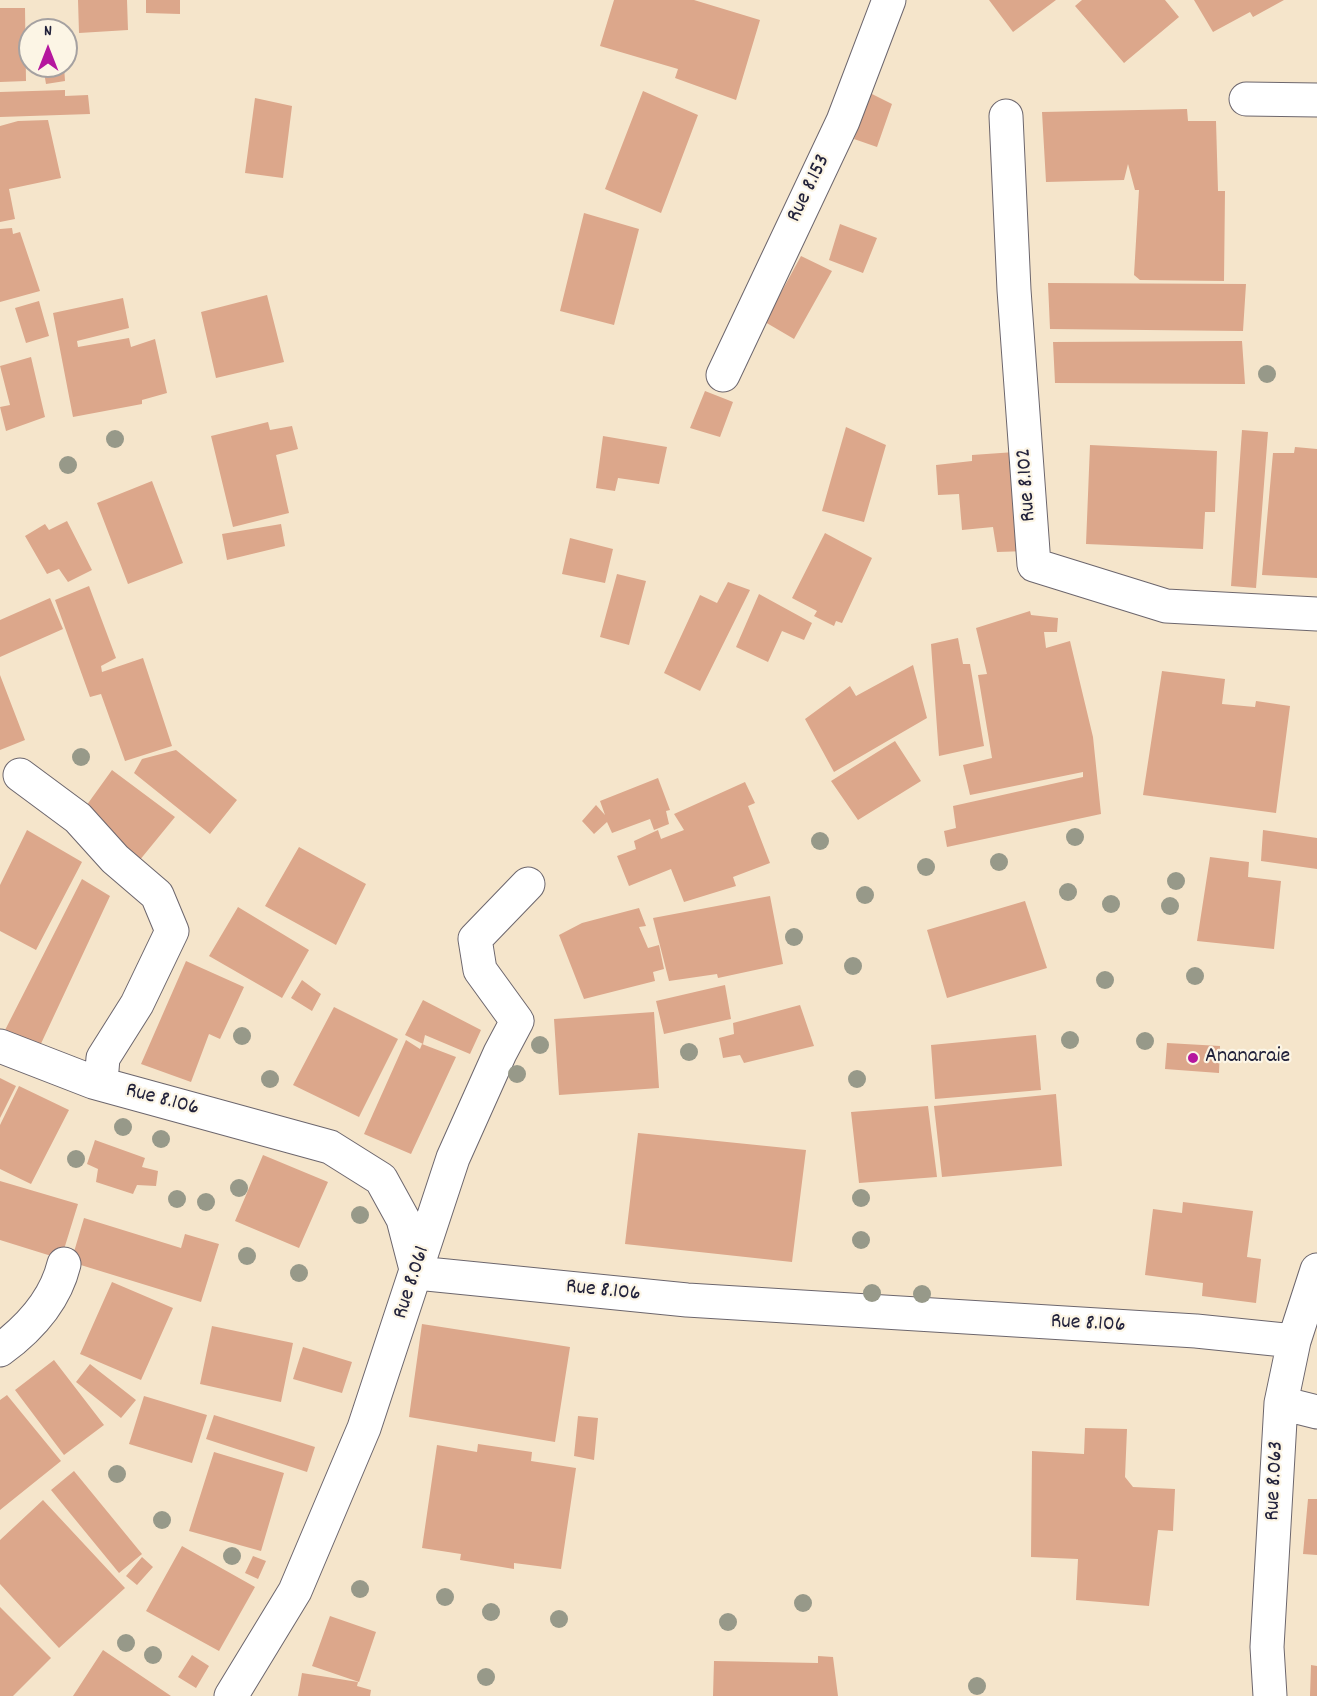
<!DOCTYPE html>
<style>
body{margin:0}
#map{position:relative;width:1317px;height:1696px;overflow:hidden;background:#f5e5cb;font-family:Dekko,sans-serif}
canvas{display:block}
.north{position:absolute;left:18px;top:18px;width:60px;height:60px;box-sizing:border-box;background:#fcf5e5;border:2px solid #a5a1a1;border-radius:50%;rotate:0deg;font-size:16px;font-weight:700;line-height:24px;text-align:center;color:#22223b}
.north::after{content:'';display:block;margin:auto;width:21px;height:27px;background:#b5179e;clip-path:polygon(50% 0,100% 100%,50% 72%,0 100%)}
</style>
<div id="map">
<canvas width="1317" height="1696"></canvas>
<div class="north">N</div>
</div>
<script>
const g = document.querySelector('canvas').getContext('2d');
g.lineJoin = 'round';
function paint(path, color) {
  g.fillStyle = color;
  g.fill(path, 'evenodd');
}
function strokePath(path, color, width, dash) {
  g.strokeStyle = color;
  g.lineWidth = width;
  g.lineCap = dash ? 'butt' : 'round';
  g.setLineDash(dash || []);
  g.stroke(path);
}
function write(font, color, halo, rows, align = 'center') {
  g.font = font + ' Dekko,sans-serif';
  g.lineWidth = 4.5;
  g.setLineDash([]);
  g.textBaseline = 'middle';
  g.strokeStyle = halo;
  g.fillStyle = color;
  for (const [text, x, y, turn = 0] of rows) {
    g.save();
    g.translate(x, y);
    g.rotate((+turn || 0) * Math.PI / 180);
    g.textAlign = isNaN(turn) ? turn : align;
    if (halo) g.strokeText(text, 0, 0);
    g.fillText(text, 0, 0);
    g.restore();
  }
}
paint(new Path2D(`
 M78 0H127L128 30 79 33Z
 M146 0H180V14L146 13Z
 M614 0H694L760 20 736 100 675 78 678 69 600 46Z
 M989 0H1056L1013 32Z
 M1082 0H1165L1179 17 1124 63 1075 6Z
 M1194 0H1284L1253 17 1250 12 1213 32Z
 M0 8H25L26 81 0 82Z
 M43 66H64L65 81 46 84Z
 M65 90V96L88 95 90 114 0 117V92Z
 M643 91 698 115 661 213 605 189Z
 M870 93 892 104 877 147 854 139Z
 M255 98 292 106 283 178 245 173Z
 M1187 109 1188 121H1216L1218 191H1225L1224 281 1140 280 1134 275 1139 190H1135L1128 164 1124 180 1046 182 1042 112Z
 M48 120 61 178 9 189 15 219 0 222V126L18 121Z
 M584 213 639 229 614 325 560 311Z
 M840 224 877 238 863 273 829 260Z
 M12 228 13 234 20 232 40 291 0 302V229Z
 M801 256 832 271 794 339 765 322Z
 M1048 283 1246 284 1243 331 1050 329Z
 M267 295 284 362 216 378 201 312Z
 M123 298 129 328 77 341 78 347 129 338 131 347 155 339 167 393 142 400V404L73 417 53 313Z
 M39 301 49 336 26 343 15 308Z
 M1242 341 1245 384 1055 383 1053 342Z
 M31 357 45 417 6 431 0 407 10 405 0 366Z
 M705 391 733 402 720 437 690 428Z
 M268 422 270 430 292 426 298 449 276 455 289 513 233 527 211 436Z
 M846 427 886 445 864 522 822 511Z
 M1242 430 1268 432 1256 588 1231 586Z
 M603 436 667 447 659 484 618 478 615 491 596 488Z
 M1090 445 1217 451 1215 512H1205L1203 549 1086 544Z
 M1295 447 1317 449V578L1262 575 1273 453H1294Z
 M1015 452 1028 551 997 552 993 527 962 530 959 494 938 495 936 465 972 461V455Z
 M152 481 183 563 128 584 97 503Z
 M67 521 92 570 68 582 59 569 47 574 25 536 45 524 49 530Z
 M281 524 285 546 227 560 222 534Z
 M825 533 872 558 842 623 836 621 834 626 814 616 817 611 792 598Z
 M570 538 613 549 605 583 562 574Z
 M617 574 646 581 629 645 600 637Z
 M728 582 750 590 700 691 664 673 700 595 717 603Z
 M89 586 116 658 101 666 102 672 143 658 172 746 125 761 101 694 90 697 55 600Z
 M759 594 812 623 804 640 782 631 768 662 736 647Z
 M50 598 63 629 0 657V620Z
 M1030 611 1031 615 1058 618 1057 632H1044L1046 648 1070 641 1093 737 1101 814 947 847 944 831 956 828 953 806 1083 777V772L970 795 963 765 992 758 978 675 987 674 976 628Z
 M958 638 963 664H970L984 746 939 756 931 644Z
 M913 665 927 718 834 772 805 719 850 686 856 696Z
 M1162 671 1225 679 1222 704 1255 707 1256 701 1290 706 1276 813 1143 795Z
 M0 675 25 740 0 750Z
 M895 741 921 781 858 820 831 781Z
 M176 750 237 800 210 834 134 773 142 759Z
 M112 770 175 817 139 861 76 820Z
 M658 778 670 810 666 811 669 824 654 830 650 819 612 833 607 822 594 834 582 821 596 805 605 815 600 801Z
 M745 782 755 803 748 806 770 863 733 877 736 886 684 902 671 869 629 886 617 856 636 849 634 841 658 830 661 839 684 830 674 814Z
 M27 830 82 862 36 950 0 931V885Z
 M1263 830 1317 838V869L1261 861Z
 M299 847 366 884 336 945 265 906Z
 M1210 857 1249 862 1248 877 1281 881 1274 949 1197 941Z
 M82 879 110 896 38 1050 3 1034Z
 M770 896 783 964 718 978 717 974 669 981 653 918Z
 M1025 901 1047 968 947 998 927 930Z
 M238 907 309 950 282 998 209 956Z
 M639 908 646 926 639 927 648 948 659 945 664 969 653 972 655 981 584 999 559 935 582 923Z
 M186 961 244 987 220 1039 209 1034 191 1082 141 1064Z
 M302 980 321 994 312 1011 291 998Z
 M725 985 731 1019 664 1034 656 1001Z
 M423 1000 481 1030 470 1054 425 1035 423 1044 405 1035Z
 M800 1005 814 1046 744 1063 740 1055 723 1058 719 1038 734 1034 733 1023Z
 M334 1007 398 1039 359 1117 293 1085Z
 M654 1012 659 1088 559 1095 554 1019Z
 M1036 1035 1041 1090 935 1099 931 1045Z
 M406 1040 420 1049 422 1044 456 1057 411 1154 364 1134Z
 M1167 1043 1220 1046 1219 1073 1165 1069Z
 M0 1078 16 1086 0 1118Z
 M19 1086 69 1110 31 1184 0 1169V1125Z
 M1056 1094 1062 1166 942 1177 934 1106Z
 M928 1106 937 1177 859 1183 851 1112Z
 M638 1133 806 1150 792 1262 625 1244Z
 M95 1140 145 1158 142 1167 158 1171 156 1186 137 1185 133 1194 96 1182 98 1169 87 1164Z
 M263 1155 328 1182 299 1248 235 1221Z
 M0 1181 78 1204 61 1259 0 1240Z
 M1183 1202 1253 1211 1247 1257 1261 1259 1256 1303 1202 1296 1203 1283 1145 1275 1153 1209 1182 1213Z
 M84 1218 181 1248 185 1234 219 1244 201 1302 71 1262Z
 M112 1282 173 1308 141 1380 80 1354Z
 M422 1324 570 1347 555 1442 409 1417Z
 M212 1326 293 1343 281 1402 200 1384Z
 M303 1347 352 1362 342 1393 293 1379Z
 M54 1360 104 1425 64 1455 15 1390Z
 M90 1364 136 1400 121 1418 76 1382Z
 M7 1395 61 1461 0 1510V1400Z
 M144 1396 207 1415 192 1463 129 1444Z
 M214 1415 315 1447 307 1472 206 1439Z
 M578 1416 598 1418 594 1460 574 1456Z
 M1085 1428 1127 1429 1125 1477 1133 1487 1175 1489 1173 1531 1158 1530 1149 1606 1076 1600 1078 1559 1031 1557 1032 1451 1084 1454Z
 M478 1444 532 1452 531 1461 576 1468 561 1569 514 1563V1569L460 1560 461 1554 422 1548 437 1445 477 1452Z
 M214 1452 284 1473 261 1551 189 1531Z
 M74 1471 142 1554 119 1573 51 1490Z
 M1308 1499H1317V1555L1303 1554Z
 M43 1500 125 1588 59 1648 0 1584V1540Z
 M182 1546 255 1587 219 1651 146 1611Z
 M253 1556 266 1561 258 1579 245 1573Z
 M142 1557 153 1567 137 1585 126 1576Z
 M0 1607 51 1658 13 1696H0Z
 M330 1616 376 1632 359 1682 312 1666Z
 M103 1650 171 1696H73Z
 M192 1655 209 1666 196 1688 178 1677Z
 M818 1656 833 1657 838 1696H713L714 1661 818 1663Z
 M1311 1665 1317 1666V1696H1310Z
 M302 1673 358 1682 357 1686 371 1690 370 1696H298Z`), '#dca78b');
const minor = new Path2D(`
 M1246 99 1317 100
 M1006 116 1014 290 1034 565 1166 606 1317 614
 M723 375 843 121 889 0
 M20 775 78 818 115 859 157 895 172 931 137 1004 103 1058 102 1070 93 1082
 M0 1046 93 1082 330 1147 381 1179 403 1219 417 1273 687 1300 1196 1331 1294 1341
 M0 1350C30 1328 55 1301 64 1264
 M1281 1403 1317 1412
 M231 1696 295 1591 364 1428 453 1158 500 1053 517 1021 480 970 475 939 528 884
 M1270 1696 1267 1647 1281 1403 1294 1341 1317 1270`);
strokePath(minor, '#6c666d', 35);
strokePath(minor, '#fff', 33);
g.fillStyle = '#979989';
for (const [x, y] of [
 [1267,374],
 [115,439],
 [68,465],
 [81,757],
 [1075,837],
 [820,841],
 [999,862],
 [926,867],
 [1176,881],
 [1068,892],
 [865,895],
 [1111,904],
 [1170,906],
 [794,937],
 [853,966],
 [1195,976],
 [1105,980],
 [242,1036],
 [1070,1040],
 [1145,1041],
 [540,1045],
 [689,1052],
 [517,1074],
 [270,1079],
 [857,1079],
 [123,1127],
 [161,1139],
 [76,1159],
 [239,1188],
 [861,1198],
 [177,1199],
 [206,1202],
 [360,1215],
 [861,1240],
 [247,1256],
 [299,1273],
 [872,1293],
 [922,1294],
 [117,1474],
 [162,1520],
 [232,1556],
 [360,1589],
 [445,1597],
 [803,1603],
 [491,1612],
 [559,1619],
 [728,1622],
 [126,1643],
 [153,1655],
 [486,1677],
 [977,1686]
]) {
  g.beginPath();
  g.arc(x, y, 9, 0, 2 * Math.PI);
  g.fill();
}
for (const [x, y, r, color] of [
 [1193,1058,6,"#b5179e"]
]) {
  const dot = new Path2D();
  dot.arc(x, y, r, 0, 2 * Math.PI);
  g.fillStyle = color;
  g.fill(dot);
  strokePath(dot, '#fcf5e5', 2);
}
write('22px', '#22223b', '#fcf5e5', [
 ["Rue 8.153",810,189,-64],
 ["Rue 8.102",1028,485,-94],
 ["Rue 8.106",162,1101,15],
 ["Rue 8.061",413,1283,-72],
 ["Rue 8.106",603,1292,6],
 ["Rue 8.106",1088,1325,3],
 ["Rue 8.063",1276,1481,-87]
]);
write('22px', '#22223b', '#fcf5e5', [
 ["Ananaraie",1205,1058]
], 'left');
</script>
